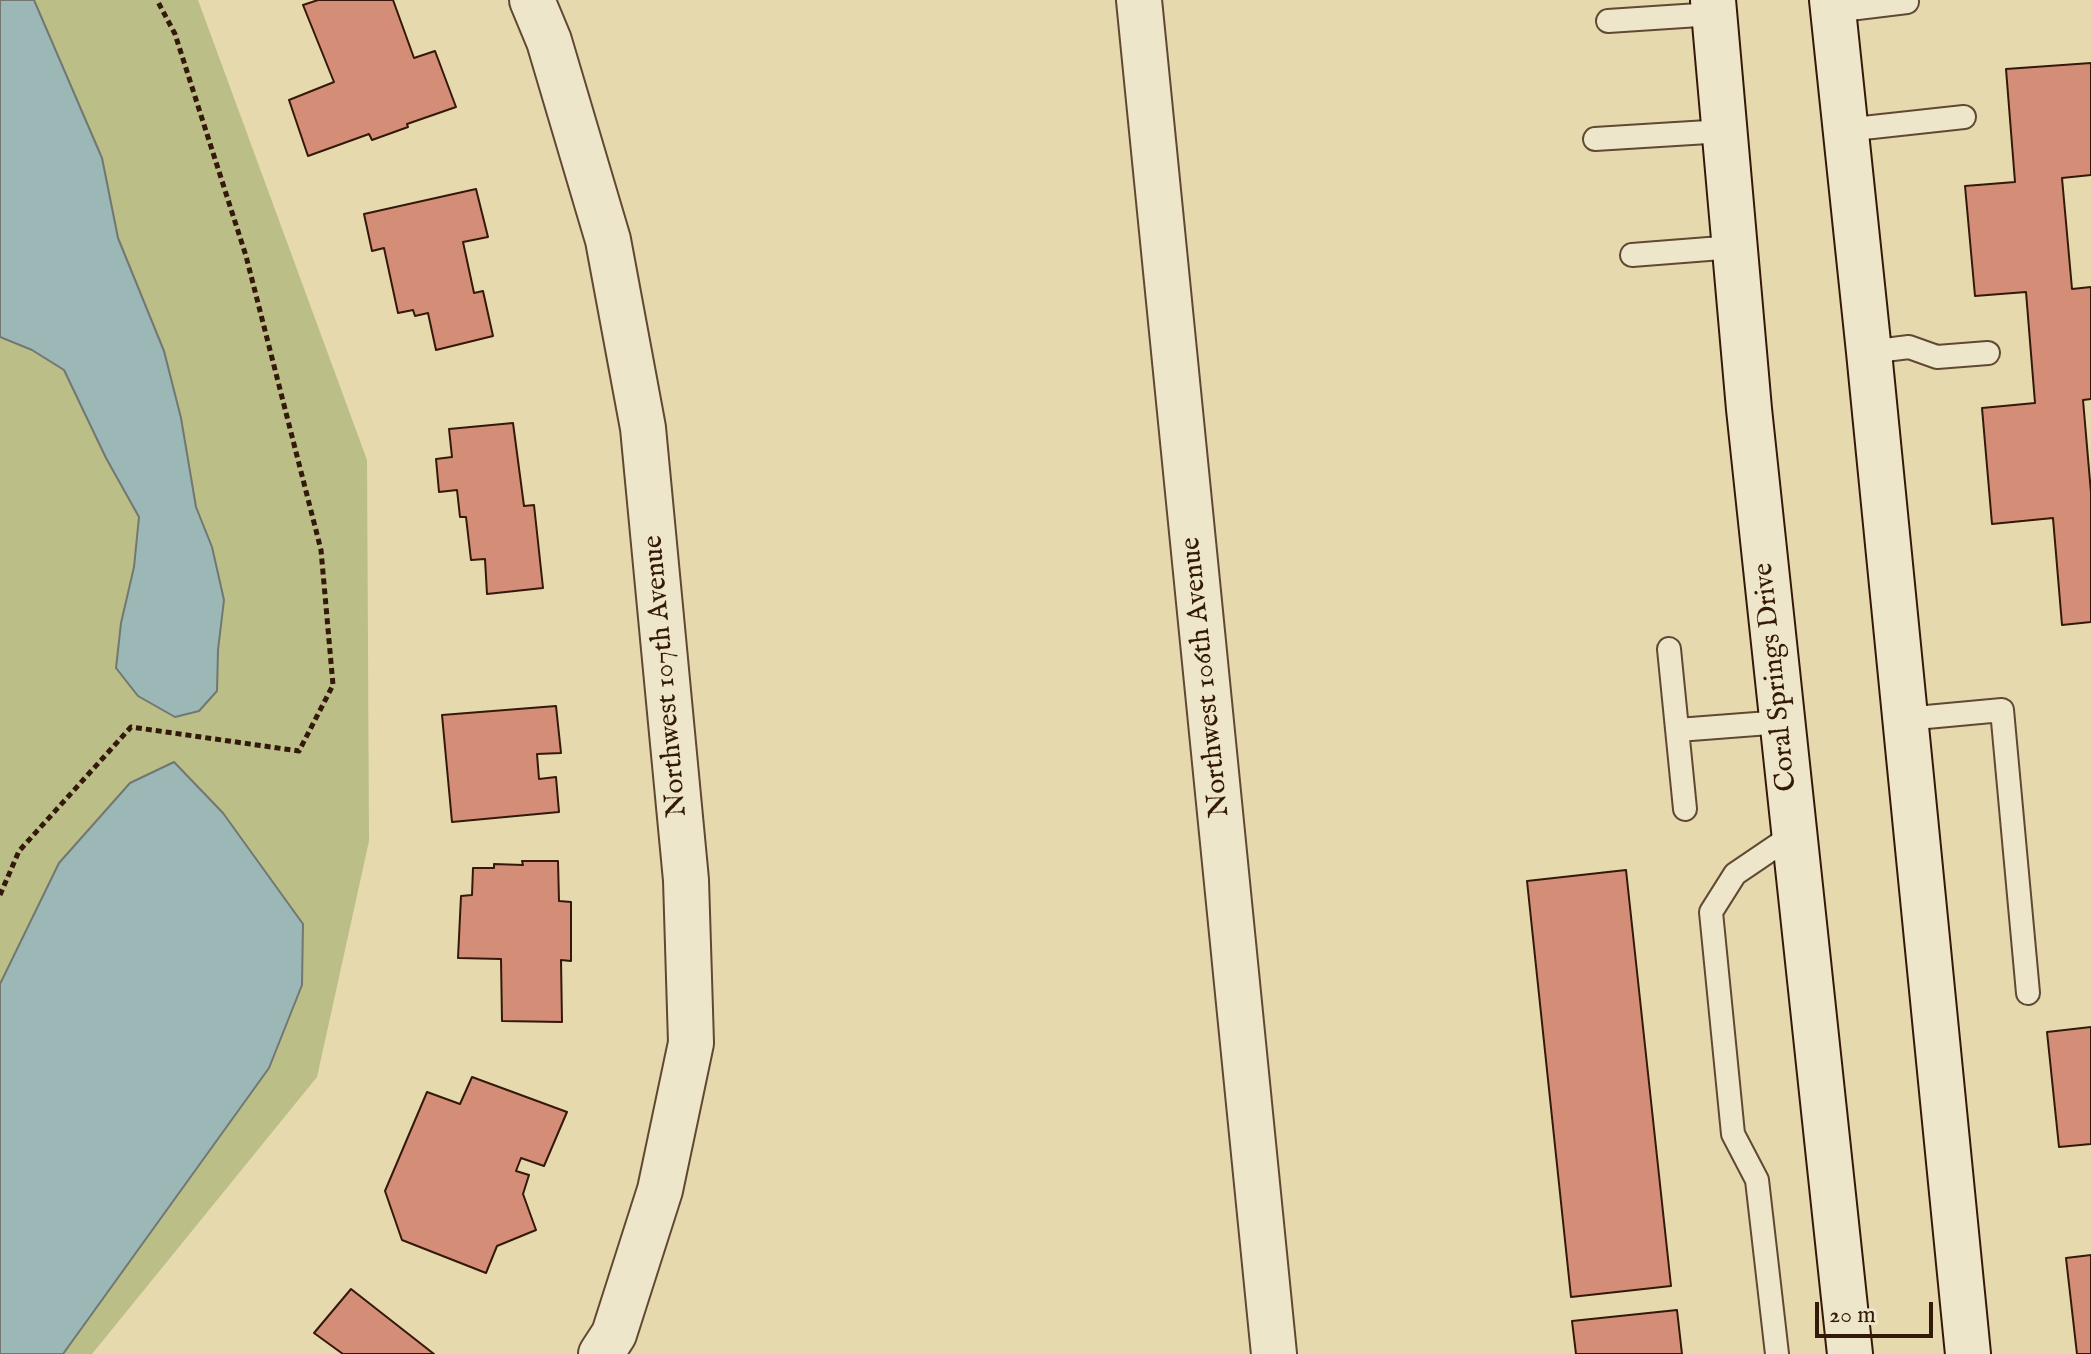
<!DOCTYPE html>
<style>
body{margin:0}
#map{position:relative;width:2091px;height:1354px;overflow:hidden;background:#e5d9ad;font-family:"IM FELL English",serif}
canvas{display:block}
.scale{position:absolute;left:1815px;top:1302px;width:118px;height:36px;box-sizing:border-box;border:4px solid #341809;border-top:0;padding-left:10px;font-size:24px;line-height:28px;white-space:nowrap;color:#341809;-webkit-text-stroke:6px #eee6ca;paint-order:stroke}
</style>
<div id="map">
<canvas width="2091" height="1354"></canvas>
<div class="scale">20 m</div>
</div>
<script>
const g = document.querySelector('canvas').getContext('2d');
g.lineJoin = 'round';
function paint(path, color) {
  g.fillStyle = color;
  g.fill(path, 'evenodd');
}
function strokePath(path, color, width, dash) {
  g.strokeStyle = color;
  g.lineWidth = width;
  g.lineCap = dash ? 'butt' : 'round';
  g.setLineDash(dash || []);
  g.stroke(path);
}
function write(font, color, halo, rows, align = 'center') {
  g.font = font + ' "IM FELL English",serif';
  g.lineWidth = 8;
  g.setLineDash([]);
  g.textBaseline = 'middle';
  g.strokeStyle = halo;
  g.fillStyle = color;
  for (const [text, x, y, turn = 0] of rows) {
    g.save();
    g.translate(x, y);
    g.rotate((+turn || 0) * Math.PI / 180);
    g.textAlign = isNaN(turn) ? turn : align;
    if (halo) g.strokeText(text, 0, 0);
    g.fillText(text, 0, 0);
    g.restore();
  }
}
paint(new Path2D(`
 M0 0H198L367 460 369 841 317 1077 92 1354H0Z`), '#bbbe86');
const water = new Path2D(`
 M0 0H34L102 158 118 238 164 351 181 418 196 507 212 547 224 600 218 650 217 691 199 711 175 717 138 696 116 668 121 623 134 567 139 517 106 458 64 370 32 350 0 337Z
 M174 762 223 813 303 924 302 985 269 1068 63 1354H0V984L59 863 130 783Z`);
paint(water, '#9bb7b6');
strokePath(water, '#727771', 2);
const building = new Path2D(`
 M318 0H393L414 58 435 51 456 107 407 124 408 127 372 140 369 134 308 156 289 100 334 82 303 5Z
 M2091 63V175L2062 178 2072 289 2091 287V399L2083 400 2091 493V622L2062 625 2053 518 1992 524 1982 408 2035 403 2026 292 1975 296 1965 186 2015 182 2006 69Z
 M476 189 488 237 463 242 474 293 483 291 493 336 436 350 428 313 415 316 413 310 398 313 384 248 372 251 364 214Z
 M513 423 524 506 534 505 543 588 487 594 485 559 471 560 466 517H460L457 490 439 492 436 459 452 457 449 429Z
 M556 706 561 753 537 754 539 779 556 777 559 812 452 822 442 715Z
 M522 861H558L559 901 571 902V961L561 960 562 1022 502 1021 501 959 458 958 461 896 472 895 473 868H494V864L523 865Z
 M1626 870 1671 1286 1571 1297 1527 881Z
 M2091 1027V1144L2059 1147 2047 1032Z
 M472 1077 567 1112 544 1166 521 1158 516 1171 529 1175 523 1194 536 1230 497 1246 486 1273 402 1240 385 1191 427 1092 460 1104Z
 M2091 1255V1354H2077L2066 1258Z
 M351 1289 434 1354H343L314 1333Z
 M1677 1310 1682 1354H1576L1572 1321Z`);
paint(building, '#d48e77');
strokePath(building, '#341809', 2);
const lane = new Path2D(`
 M1833 11 1907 2 1906 0
 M1608 21 1714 14
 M1845 130 1964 117
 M1595 139 1724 131
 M1632 255 1734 247
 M1869 352 1909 347 1937 357 1988 353
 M1669 649 1685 809
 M1905 719 2002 710 2028 993
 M1678 730 1782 722
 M1777 1354 1757 1180 1733 1134 1711 912 1735 874 1794 834`);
const street = new Path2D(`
 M532 0 549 41 608 240 643 428 686 880 691 1043 660 1190 614 1334 601 1354
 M1139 0 1274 1354`);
const secondary = new Path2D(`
 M1713 0 1749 409 1850 1354
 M1832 0 1869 352 1968 1354`);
strokePath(lane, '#604832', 26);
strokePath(street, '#604832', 48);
strokePath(secondary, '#341809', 48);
strokePath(new Path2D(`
 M0 895 19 851 131 727 299 751 333 685 321 550 246 256 175 34 157 0`), '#341809', 5, [6, 4]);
strokePath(lane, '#eee6ca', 22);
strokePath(street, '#eee6ca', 44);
strokePath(secondary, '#eee6ca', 44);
write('28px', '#341809', '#eee6ca', [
 ["Northwest 107th Avenue",667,676,-95],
 ["Northwest 106th Avenue",1207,677,-96],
 ["Coral Springs Drive",1777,677,-96]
]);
</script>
